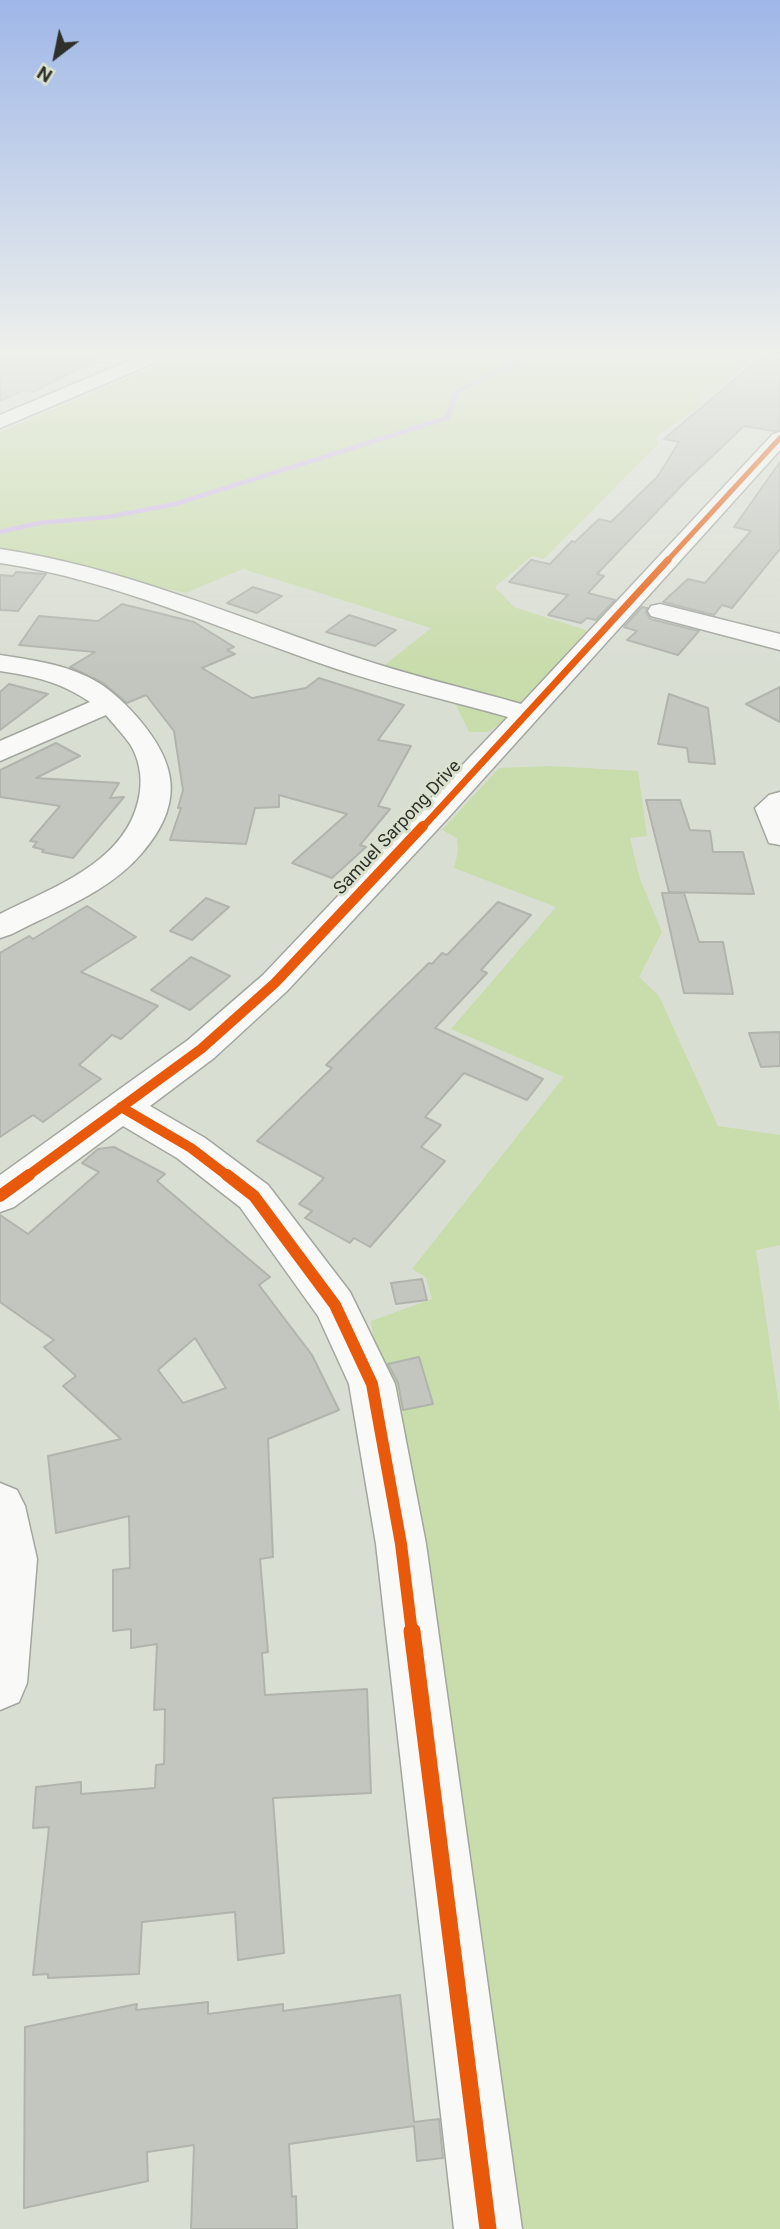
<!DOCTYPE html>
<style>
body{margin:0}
#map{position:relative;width:780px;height:2229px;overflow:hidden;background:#d9ded3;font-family:Roboto,sans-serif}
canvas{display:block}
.north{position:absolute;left:21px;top:21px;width:70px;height:70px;-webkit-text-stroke:5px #dae2cf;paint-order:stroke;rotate:212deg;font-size:19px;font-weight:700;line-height:28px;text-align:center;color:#2e312a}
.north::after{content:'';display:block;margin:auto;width:24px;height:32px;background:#2e312a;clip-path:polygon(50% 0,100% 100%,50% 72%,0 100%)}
</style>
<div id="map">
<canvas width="780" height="2229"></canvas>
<div class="north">N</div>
</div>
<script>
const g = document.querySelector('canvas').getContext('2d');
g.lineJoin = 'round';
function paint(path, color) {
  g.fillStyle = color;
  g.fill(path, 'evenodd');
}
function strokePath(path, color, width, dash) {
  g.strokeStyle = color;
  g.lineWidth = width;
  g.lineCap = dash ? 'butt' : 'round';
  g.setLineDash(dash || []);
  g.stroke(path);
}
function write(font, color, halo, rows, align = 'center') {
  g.font = font + ' Roboto,sans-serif';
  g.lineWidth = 6;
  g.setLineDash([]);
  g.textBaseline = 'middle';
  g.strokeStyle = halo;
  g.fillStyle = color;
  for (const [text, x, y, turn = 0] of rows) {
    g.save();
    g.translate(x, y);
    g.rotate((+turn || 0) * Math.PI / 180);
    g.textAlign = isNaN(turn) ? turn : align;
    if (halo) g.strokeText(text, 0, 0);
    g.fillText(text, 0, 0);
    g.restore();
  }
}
paint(new Path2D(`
 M176 357H752L715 395 704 393 697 398 704 403 656 437 658 444 544 559 532 556 495 587 514 607 592 632 515 713 488 732H469L452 697 375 673 431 628 243 569 186 593 21 557 0 562V432Z
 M550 766 638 771 647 836 630 838 640 879 662 932 639 977 659 996 718 1126 780 1135V1245L756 1250 780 1413V2229H507L371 1321 432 1299 426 1277 412 1269 564 1077 451 1029 556 907 454 868 458 851 457 838 442 830 499 768Z`), '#c9dcab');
strokePath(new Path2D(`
 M0 532 39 523 108 517 175 504 447 418 457 391 515 364 522 358 520 357`), '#d1bce9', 4.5);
const building = new Path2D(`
 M0 357H101L33 392 24 390 0 401Z
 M761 357 780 359V430L773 431 744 426 686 481 597 574 604 576 588 593 615 600 596 620 587 618 581 623 548 615 568 595 509 582 531 560 550 564 572 541 575 542 599 519 611 522 658 476 679 442 664 439Z
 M780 462V549L732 608 722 605 714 615 663 602 688 579 705 583 751 531 734 527Z
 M16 572 46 574 18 611 0 610V575L13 576Z
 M253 587 282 596 257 613 227 603Z
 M122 604 194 622 234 647 227 650 235 654 202 668 252 698 306 688 319 678 404 705 378 740 411 746 378 806 390 809 360 845 366 847 332 878 292 863 347 814 279 795V807L255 808 246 844 170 840 181 808H178L183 790 174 731 146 695 127 703 103 683 70 667 95 652 19 645 39 616 98 621Z
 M642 607 647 608 646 612 650 619 699 631 678 655 627 640 637 631 624 627Z
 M349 615 396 630 375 646 326 632Z
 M9 684 48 694 0 730V692Z
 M780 687V722L746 704Z
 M669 694 708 708 715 764 689 762 687 748 658 744Z
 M56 743 80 756 36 778 119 783 110 798 124 797 73 858 42 852 44 850 33 847 37 842 30 841 60 806 0 797V770Z
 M646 800H680L690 830 710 831 713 852H743L754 894 669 892Z
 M662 893H684L699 942H723L733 994 684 993Z
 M206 898 229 907 192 940 170 931Z
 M498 902 531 915 481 970 487 973 435 1028 543 1079 527 1100 464 1073 425 1117 441 1125 421 1147 445 1161 370 1247 354 1238 350 1243 305 1218 312 1211 299 1204 324 1178 257 1141 332 1068 326 1065 377 1014 429 963 432 964 442 953 447 955Z
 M87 906 136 937 81 972 158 1006 121 1039 112 1035 79 1065 101 1079 43 1122 33 1115 0 1137V953L29 936 33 939Z
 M191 957 230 976 190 1010 151 990Z
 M780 1032V1066L761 1067 749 1033Z
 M114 1147 165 1174 157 1181 270 1277 259 1285 312 1355 339 1410 268 1439 273 1557 260 1559 268 1652 262 1653 265 1695 367 1689 371 1793 273 1798 284 1953 238 1960 235 1912 142 1922 139 1974 48 1978V1974L33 1975 49 1827 33 1828 36 1787 81 1782V1794L155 1788 156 1765 164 1764 165 1709 154 1710 157 1644 131 1648V1629L113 1631V1570L130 1568 129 1516 56 1533 48 1456 121 1439 63 1386 76 1376 44 1347 54 1340 0 1302V1215L28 1234 99 1172 82 1163 98 1149ZM195 1338 226 1388 183 1403 158 1370Z
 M422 1279 427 1300 396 1304 391 1283Z
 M419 1357 433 1404 403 1410 398 1383 388 1364Z
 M400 1995 414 2122 439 2119 443 2158 417 2161 414 2126 289 2144 292 2197 296 2196 297 2229H191L194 2145 147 2152 148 2181 24 2208 25 2027 137 2004 136 2010 208 2002V2014L283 2004V2011Z`);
paint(building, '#c2c6be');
strokePath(building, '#b0b4ac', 2);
const minor = new Path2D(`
 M780 432V450L448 818 287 991 214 1058 150 1106 205 1138 268 1185 350 1292 395 1384 426 1544 522 2229H454L376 1544 349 1384 318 1316 240 1207 177 1158 123 1126 14 1207 0 1212V1175L188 1040 263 975 508 717C451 701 391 687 334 668 224 631 116 580 0 563V549C122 567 236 617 352 656 407 675 465 688 521 704L773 434Z
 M660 604 780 634V650L651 616 648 611 651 606Z
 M0 655C30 660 59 663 88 677 107 686 123 701 137 717 177 763 185 803 142 853 109 892 56 911 12 934L0 938V914C55 886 131 861 140 791 142 776 139 758 130 744 123 734 114 725 106 715L0 761V741L90 702C61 682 34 676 0 671Z
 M780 792V845L769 843 755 808 769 795Z
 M0 1483 17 1490 25 1506 37 1559 27 1683 19 1702 0 1710Z`);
const major = new Path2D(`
 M138 357H162L159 361 0 428V415Z`);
strokePath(minor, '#a3a69e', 3);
strokePath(major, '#a3a69e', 3);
paint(minor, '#f9faf8');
paint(major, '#f9faf8');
strokePath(new Path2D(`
 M667 561 780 438`), '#e8590c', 5);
strokePath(new Path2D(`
 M422 828 668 560`), '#e8590c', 7);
strokePath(new Path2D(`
 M121 1107 191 1148 229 1177
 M26 1177 201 1049 275 983 423 826`), '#e8590c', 10);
strokePath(new Path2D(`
 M227 1175 254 1196 335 1305 372 1384 401 1544 412 1633
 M0 1196 29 1175`), '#e8590c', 12);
strokePath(new Path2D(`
 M412 1631 488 2229`), '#e8590c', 17);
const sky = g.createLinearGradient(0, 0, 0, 669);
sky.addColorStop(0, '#9fb7e8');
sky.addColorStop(0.53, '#eef0eb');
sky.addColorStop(1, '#eef0eb00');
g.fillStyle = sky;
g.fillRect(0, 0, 780, 669);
write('18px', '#2e312a', '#dae2cf', [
 ["Samuel Sarpong Drive",398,828,-47]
]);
</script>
